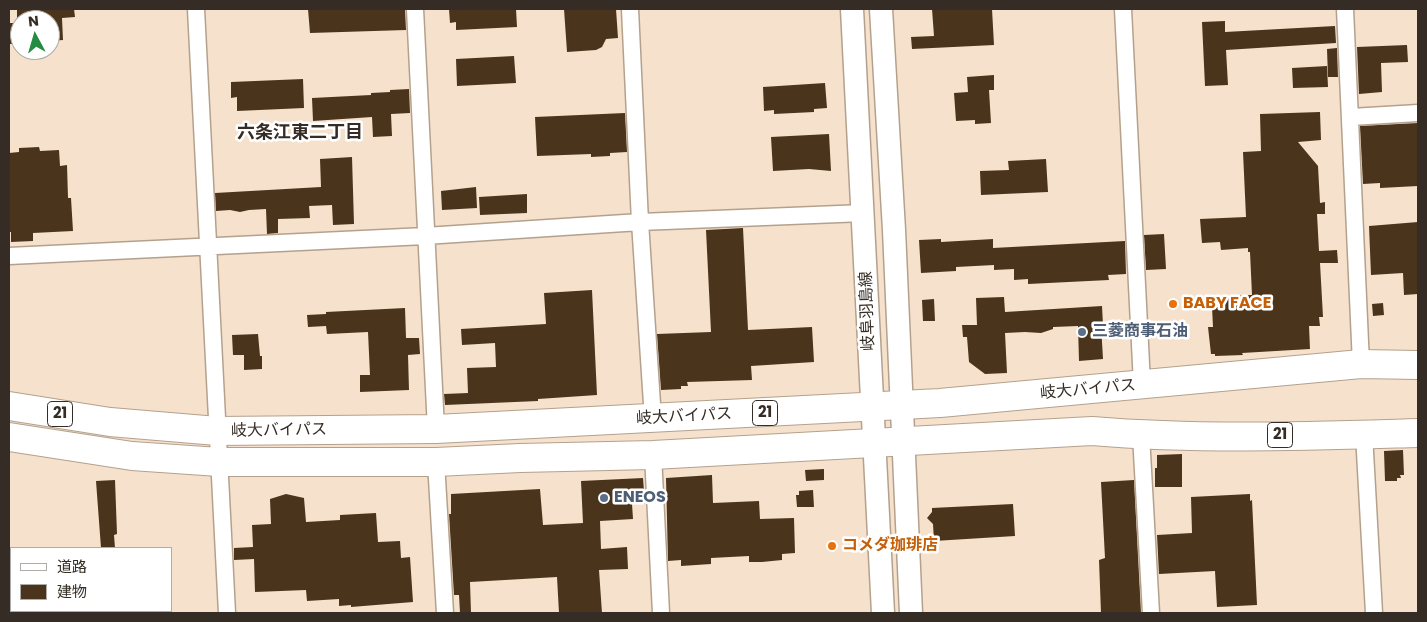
<!DOCTYPE html>
<meta charset="utf-8">
<style>
body{margin:0}
#map{position:relative;width:1427px;height:622px;overflow:hidden;background:#f6e1cc;font-family:Poppins,"Noto Sans JP",sans-serif}
canvas{display:block}
.frame{position:absolute;inset:0;border:10px solid #352d25;pointer-events:none}
.legend{position:absolute;left:10px;top:547px;width:162px;height:65px;box-sizing:border-box;background:#fff;border:1px solid #aeaba8;margin:0;padding:6px 9px;list-style:none;font-size:15px;color:#352d25}
.legend li{display:flex;align-items:center;gap:10px;height:25px}
.legend b{width:25px;border:1px solid #aeaba8}
.north{position:absolute;left:10px;top:10px;width:50px;height:50px;box-sizing:border-box;background:#fff;border:1px solid #aeaba8;border-radius:50%;rotate:354deg;font-size:14px;font-weight:700;line-height:20px;text-align:center;color:#352d25}
.north::after{content:'';display:block;margin:auto;width:18px;height:22px;background:#238c42;clip-path:polygon(50% 0,100% 100%,50% 72%,0 100%)}
</style>
<div id="map">
<canvas width="1427" height="622"></canvas>
<div class="frame"></div>
<ul class="legend">
<li><b style="height:6px;background:#fff"></b>道路</li>
<li><b style="height:14px;background:#4a341c"></b>建物</li>
</ul>
<div class="north">N</div>
</div>
<script>
const g = document.querySelector('canvas').getContext('2d');
g.lineJoin = 'round';
function paint(path, color) {
  g.fillStyle = color;
  g.fill(path, 'evenodd');
}
function strokePath(path, color, width, dash) {
  g.strokeStyle = color;
  g.lineWidth = width;
  g.lineCap = dash ? 'butt' : 'round';
  g.setLineDash(dash || []);
  g.stroke(path);
}
function write(font, color, halo, rows, align = 'center') {
  g.font = font + ' Poppins,"Noto Sans JP",sans-serif';
  g.lineWidth = 5;
  g.setLineDash([]);
  g.textBaseline = 'middle';
  g.strokeStyle = halo;
  g.fillStyle = color;
  for (const [text, x, y, turn = 0] of rows) {
    g.save();
    g.translate(x, y);
    g.rotate((+turn || 0) * Math.PI / 180);
    g.textAlign = isNaN(turn) ? turn : align;
    if (halo) g.strokeText(text, 0, 0);
    g.fillText(text, 0, 0);
    g.restore();
  }
}
paint(new Path2D(`
 M74 9 75 17 62 18 63 40 50 41V20H17V10Z
 M308 9H405L406 30 310 33Z
 M449 9H516L517 27 456 30V22L450 23Z
 M564 9H616L618 38 606 39 602 47 596 50 567 52Z
 M932 9H992L994 45 912 49 911 37 934 36Z
 M1225 21V32L1335 26 1336 43 1226 50 1228 85 1205 86 1202 22Z
 M9 23H20V44H9Z
 M1407 45 1408 62 1381 63 1382 92 1359 94 1357 47Z
 M1337 48 1338 77H1328L1327 49Z
 M514 56 516 83 457 86 456 59Z
 M1327 66 1328 87 1293 88 1292 68Z
 M994 75V90H989L991 123 975 124V120L956 121 954 93 968 92 967 77Z
 M303 79 304 108 237 111V97L231 98V82Z
 M825 83 827 108 814 109V112L774 114V110L764 111 763 87Z
 M409 89 410 113 391 114 392 136 373 137 372 117 313 121 312 98 371 95V93L390 92V90Z
 M1320 112 1321 140 1298 142 1318 166 1320 203 1325 202V214H1317L1319 251 1337 250 1338 263H1320L1323 317H1319L1320 326H1309L1310 349 1242 353 1243 355 1215 356V354H1211L1208 327H1213L1212 307H1223L1222 296 1252 295 1250 252H1248V248L1221 250 1220 242 1202 243 1200 219 1246 217 1243 152 1261 151 1260 114Z
 M625 113 627 152 610 153V156L591 157V154L537 156 535 117Z
 M1418 123V186L1380 188V183L1363 184 1360 126Z
 M829 134 831 171 809 169 773 171 771 137Z
 M39 147 40 151 59 150 60 166 67 165 68 198H71L73 231 33 233V241L11 242V232H9V153L19 152V148Z
 M352 157 354 224 333 225 332 205 309 206 310 218 278 219V233L267 234 266 209 249 210 240 212 230 210 216 211 215 193 321 187 320 159Z
 M1046 159 1048 192 981 195 980 171 1009 170 1008 161Z
 M476 187 477 208 442 210 441 191Z
 M527 194V213L480 215 479 197Z
 M1418 222V294L1404 295 1403 273 1371 275 1369 226Z
 M743 228 748 330 812 327 814 362 751 366 752 380 687 382 688 386H681V389L661 390 657 334 711 332 706 230Z
 M1164 234 1166 269 1146 270 1144 235Z
 M941 239V242L993 239V248L1125 241 1126 274 1108 275 1109 280 1028 284V279L1014 280V269L994 270V265L956 267V271L921 273 919 240Z
 M592 290 597 395 538 399V401L445 405 444 394 468 393 467 368 496 367 495 343 462 345 461 329 546 324 544 293Z
 M1004 297 1005 312 1102 306 1103 325H1101L1103 359 1079 361 1078 326 1053 327V329L1041 333 1025 332 1005 333 1007 373 985 374 969 362 967 337H963L962 325H977L976 298Z
 M934 299 935 321H923L922 300Z
 M1383 303 1384 315 1373 316 1372 304Z
 M405 308 406 338H419L420 354 408 355 409 390 360 392V375H370L368 332 327 334 326 326 308 327 307 315 326 314V312Z
 M258 334 260 356H262V369L244 370V355H233L232 335Z
 M1403 450 1404 475H1400L1401 478H1397V481H1385L1384 451Z
 M1182 454V487H1155V468H1157V455Z
 M824 469V480L806 481 805 470Z
 M712 475 713 503 759 501 760 519 794 518 795 553 782 554V560L762 562H749V556L711 558V564L681 566V560L668 561 666 478Z
 M643 478 645 504H632L633 519 600 521 601 549 627 547 628 569 599 570 602 613H559L557 577 470 582 471 613H460L459 595H454L449 514H451V494L540 489 543 525 583 523 581 481Z
 M115 480 117 534 114 535 115 548H101L96 481Z
 M1134 480 1141 613H1101L1099 560 1105 558 1101 482Z
 M813 490 814 507H797L796 495H799V491Z
 M286 494 304 498 306 522 340 520V515L376 513 378 542 400 541 401 558 410 557 413 602 351 607V605L339 606V599L307 601 306 590 255 592 254 559 234 560V548L253 547 252 525 271 524 270 499Z
 M1250 494V501L1252 500 1257 605 1217 607 1215 571 1159 574 1157 535 1192 533 1191 497Z
 M1013 504 1015 536 934 541 933 524 927 518 932 512V508Z`), '#4a341c');
const street = new Path2D(`
 M196 9 227 613
 M415 9 436 429
 M630 9 640 222 653 419
 M1123 9 1142 384
 M1345 9 1361 364
 M1351 117 1418 113
 M9 256 425 236 640 222 864 213
 M1364 434 1374 613
 M1141 435 1151 613
 M653 455 661 613
 M436 462 445 613`);
const secondary = new Path2D(`
 M852 9 883 613
 M881 9 894 230 911 613`);
const highway = new Path2D(`
 M9 406 110 422 217 431 436 429 940 403 1361 364 1418 365
 M9 437 132 456 219 462H436L520 458 653 455 1092 431C1200 440 1310 436 1418 433`);
strokePath(street, '#b4a18d', 19);
strokePath(secondary, '#b4a18d', 25);
strokePath(highway, '#b4a18d', 30);
strokePath(street, '#fff', 16);
strokePath(secondary, '#fff', 22);
strokePath(highway, '#fff', 28);
for (const [x, y, r, color] of [
 [1173,304,5,"#e8710a"],
 [1082,332,5,"#5c6f8a"],
 [604,498,5,"#5c6f8a"],
 [832,546,5,"#e8710a"]
]) {
  const dot = new Path2D();
  dot.arc(x, y, r, 0, 2 * Math.PI);
  g.fillStyle = color;
  g.fill(dot);
  strokePath(dot, '#fff', 2);
}
for (const [x, y, w] of [
 [765,413,25],
 [60,414,25],
 [1280,435,25]
]) {
  const box = new Path2D();
  box.roundRect(x - w / 2, y - 12.5, w, 25, 4);
  g.fillStyle = '#fff';
  g.fill(box);
  strokePath(box, '#352d25', 1);
}
write('bold 15px', '#352d25', null, [
 ["21",765,413],
 ["21",60,414],
 ["21",1280,435]
]);
write('bold 16px', '#c56008', '#fff', [
 ["BABY FACE",1183,304],
 ["コメダ珈琲店",842,546]
], 'left');
write('16px', '#352d25', '#fff', [
 ["岐阜羽島線",868,311,-92],
 ["岐大バイパス",1088,390,-5],
 ["岐大バイパス",684,417,-3],
 ["岐大バイパス",279,431,-1]
]);
write('bold 16px', '#4e5e75', '#fff', [
 ["三菱商事石油",1092,332],
 ["ENEOS",614,498]
], 'left');
write('bold 18px', '#352d25', '#fff', [
 ["六条江東二丁目",300,133]
]);
</script>
